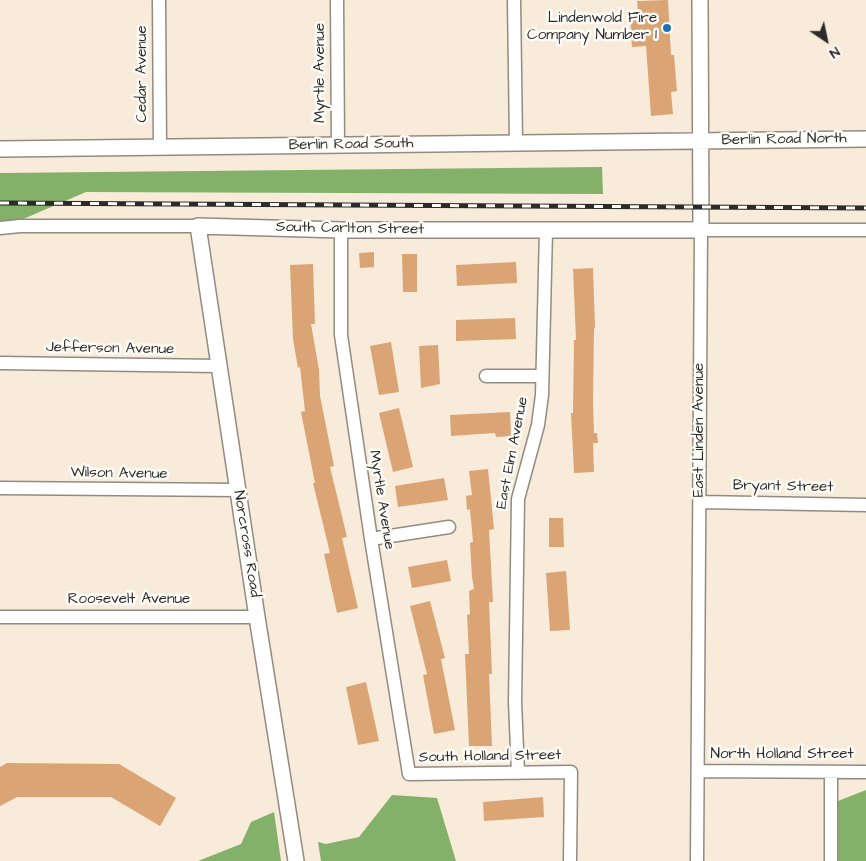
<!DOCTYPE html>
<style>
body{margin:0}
#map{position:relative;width:866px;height:861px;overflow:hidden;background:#f8ebda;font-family:"Architects Daughter",sans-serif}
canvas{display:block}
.north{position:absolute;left:801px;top:15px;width:50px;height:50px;-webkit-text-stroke:4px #fdfcf7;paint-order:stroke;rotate:146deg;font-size:14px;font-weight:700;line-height:20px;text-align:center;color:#2b2b2b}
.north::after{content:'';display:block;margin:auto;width:18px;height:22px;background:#2b2b2b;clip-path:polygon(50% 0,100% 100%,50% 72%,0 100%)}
</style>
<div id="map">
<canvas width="866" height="861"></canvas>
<div class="north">N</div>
</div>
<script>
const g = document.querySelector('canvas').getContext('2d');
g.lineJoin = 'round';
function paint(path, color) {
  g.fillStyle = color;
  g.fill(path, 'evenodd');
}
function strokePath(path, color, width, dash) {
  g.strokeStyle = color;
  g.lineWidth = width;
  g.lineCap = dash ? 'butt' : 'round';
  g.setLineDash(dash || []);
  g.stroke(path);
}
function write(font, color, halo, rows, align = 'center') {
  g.font = font + ' "Architects Daughter",sans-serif';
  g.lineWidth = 5;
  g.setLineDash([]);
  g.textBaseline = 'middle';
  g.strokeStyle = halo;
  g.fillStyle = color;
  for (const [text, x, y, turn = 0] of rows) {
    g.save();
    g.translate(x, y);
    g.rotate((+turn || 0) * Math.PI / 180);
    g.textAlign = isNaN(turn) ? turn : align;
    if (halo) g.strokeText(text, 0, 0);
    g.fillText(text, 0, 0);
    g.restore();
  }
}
paint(new Path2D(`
 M602 167 603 194 86 192 0 229V173Z
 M866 790V861H837L838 801Z
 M392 795 437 798 456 861H321L318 842 326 844 359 837Z
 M274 812 281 861H198L241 844 251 822Z`), '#84b16a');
paint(new Path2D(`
 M668 0 671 55H674L677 91 671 92 673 114 651 116 646 46 632 47 630 14 638 13 637 1Z
 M374 252V267L360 268 359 253Z
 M402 254H417V292H403Z
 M516 262 517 283 457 286 456 265Z
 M313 264 315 324H311L319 370 320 396 334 466 330 467 347 537 342 538 358 608 337 613 324 554 330 553 313 483H315L301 412 305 411 300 367 298 368 293 339 290 265Z
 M593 268 595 328H594L593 401 594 433H597L598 443H593L594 472 574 473 571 413H573L574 340H576L573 269Z
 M515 318 516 339 456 341V320Z
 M391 342 399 392 379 395 370 346Z
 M438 345 440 384 421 388 419 346Z
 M399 408 413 467 393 472 379 413Z
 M510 412 511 436 496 437 495 433 451 436 450 415Z
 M488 469 494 529 489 530 493 602H489L492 674H489L492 746H469L465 654H469L467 615 470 614 469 591 474 589 472 577 470 543 473 542 470 509 467 510 466 496 472 495 469 471Z
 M444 478 448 500 398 507 395 486Z
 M549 518H563L564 547H549Z
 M447 560 451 581 412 588 408 567Z
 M566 571 570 630 550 631 546 573Z
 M430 601 445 658 441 659 455 730 434 734 423 675 427 674 410 606Z
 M366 682 379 741 358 745 346 687Z
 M7 763 119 764 176 798 160 826 111 797H17L0 806V767Z
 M543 797 544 817 484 821 483 802Z`), '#dba475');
const minor = new Path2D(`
 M159 0 160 148
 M337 0 338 145
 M514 0 516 142
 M0 228 20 226H198
 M341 230V335L371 539 409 774 571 772 570 861
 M0 363 219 366
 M486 376H542
 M0 488 238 490
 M700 502 866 505
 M371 539 449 527
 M0 617H257
 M698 771 866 772
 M518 773 515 702 518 499 538 425 542 395 546 230
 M697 861 701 230H866
 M831 861V772`);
const tertiary = new Path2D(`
 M0 149 866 139
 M296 861 257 617 198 226 341 230H701L700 0`);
strokePath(minor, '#928b82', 15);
strokePath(tertiary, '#928b82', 18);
strokePath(minor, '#fff', 12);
strokePath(tertiary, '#fff', 15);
const rail = new Path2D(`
 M0 203 866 208`);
strokePath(rail, '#2b2b2b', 5);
strokePath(rail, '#fdfcf7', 3, [9]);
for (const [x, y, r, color] of [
 [667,28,5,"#1f6fb2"]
]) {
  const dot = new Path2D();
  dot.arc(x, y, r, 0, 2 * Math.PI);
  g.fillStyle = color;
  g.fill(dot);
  strokePath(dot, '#fdfcf7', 2);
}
write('15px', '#2b2b2b', '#fdfcf7', [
 ["Lindenwold Fire",657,19],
 ["Company Number 1",657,36]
], 'right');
write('15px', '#2b2b2b', '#fdfcf7', [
 ["Myrtle Avenue",321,73,-90],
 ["Cedar Avenue",143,74,-90],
 ["Berlin Road North",784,140,-1],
 ["Berlin Road South",351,145,-1],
 ["South Carlton Street",350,229,1],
 ["Jefferson Avenue",110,349,1],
 ["East Linden Avenue",700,430,-90],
 ["East Elm Avenue",513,453,-79],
 ["Wilson Avenue",119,474,1],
 ["Bryant Street",783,487,1],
 ["Myrtle Avenue",381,500,81],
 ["Norcross Road",246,544,81],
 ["Roosevelt Avenue",129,600],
 ["North Holland Street",782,755],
 ["South Holland Street",490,757,-1]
]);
</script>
